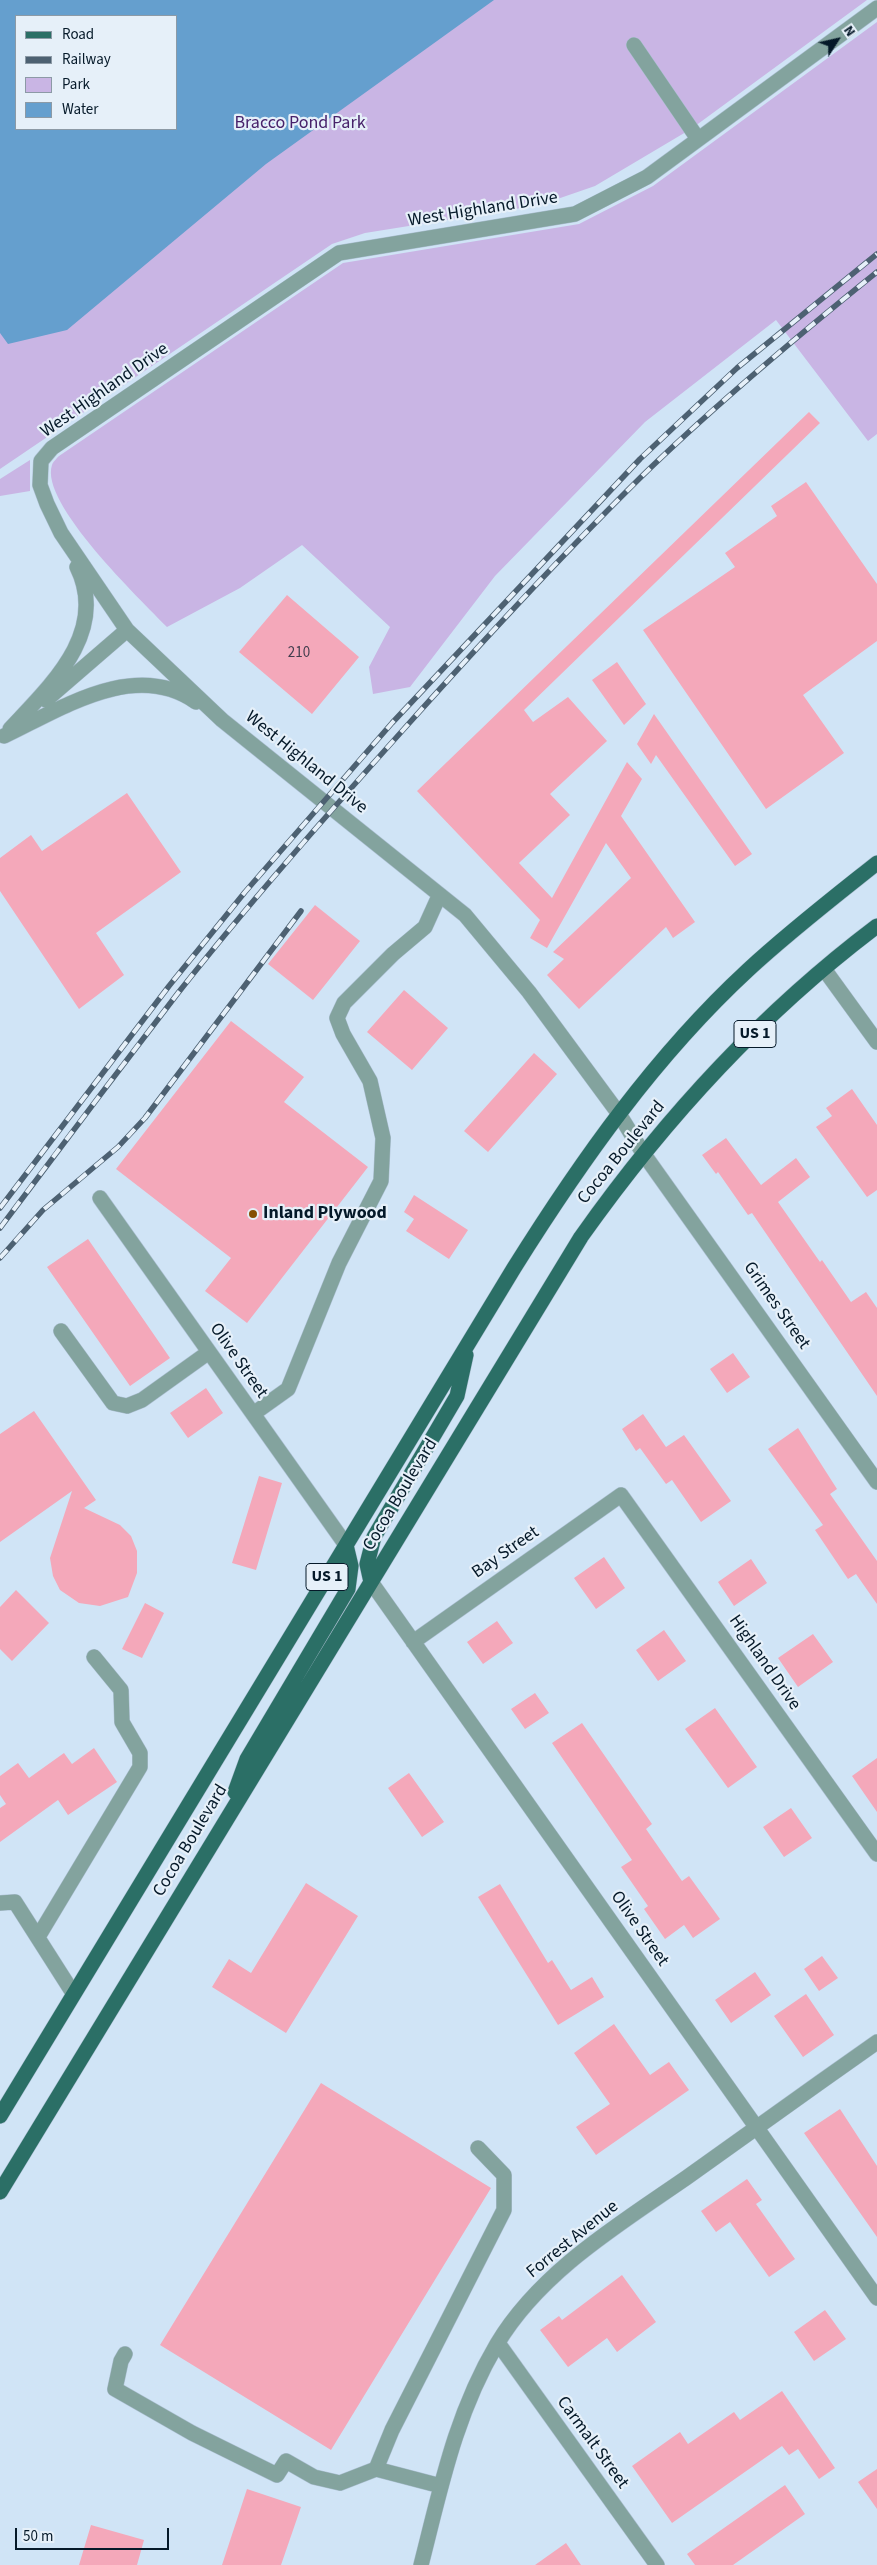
<!DOCTYPE html>
<style>
body{margin:0}
#map{position:relative;width:877px;height:2565px;overflow:hidden;background:#d0e4f6;font-family:"Source Sans 3",sans-serif}
canvas{display:block}
.legend{position:absolute;left:15px;top:15px;width:162px;height:115px;box-sizing:border-box;background:#e6f0f9;border:1px solid #8c9aa6;margin:0;padding:6px 9px;list-style:none;font-size:15px;color:#051929}
.legend li{display:flex;align-items:center;gap:10px;height:25px}
.legend b{width:25px;border:1px solid #8c9aa6}
.north{position:absolute;left:812px;top:15px;width:50px;height:50px;-webkit-text-stroke:4px #e6f0f9;paint-order:stroke;rotate:55deg;font-size:14px;font-weight:700;line-height:20px;text-align:center;color:#051929}
.north::after{content:'';display:block;margin:auto;width:18px;height:22px;background:#051929;clip-path:polygon(50% 0,100% 100%,50% 72%,0 100%)}
.scale{position:absolute;left:15px;top:2528px;width:154px;height:22px;box-sizing:border-box;border:2px solid #051929;border-top:0;padding-left:6px;font-size:15px;line-height:18px;white-space:nowrap;color:#051929;-webkit-text-stroke:4px #e6f0f9;paint-order:stroke}
</style>
<div id="map">
<canvas width="877" height="2565"></canvas>
<ul class="legend">
<li><b style="height:6px;background:#2b6f66"></b>Road</li>
<li><b style="height:6px;background:#4d6172"></b>Railway</li>
<li><b style="height:14px;background:#c9b5e4"></b>Park</li>
<li><b style="height:14px;background:#659fce"></b>Water</li>
</ul>
<div class="north">N</div>
<div class="scale">50 m</div>
</div>
<script>
const g = document.querySelector('canvas').getContext('2d');
g.lineJoin = 'round';
function paint(path, color) {
  g.fillStyle = color;
  g.fill(path, 'evenodd');
}
function strokePath(path, color, width, dash) {
  g.strokeStyle = color;
  g.lineWidth = width;
  g.lineCap = dash ? 'butt' : 'round';
  g.setLineDash(dash || []);
  g.stroke(path);
}
function write(font, color, halo, rows, align = 'center') {
  g.font = font + ' "Source Sans 3",sans-serif';
  g.lineWidth = 4.5;
  g.setLineDash([]);
  g.textBaseline = 'middle';
  g.strokeStyle = halo;
  g.fillStyle = color;
  for (const [text, x, y, turn = 0] of rows) {
    g.save();
    g.translate(x, y);
    g.rotate((+turn || 0) * Math.PI / 180);
    g.textAlign = isNaN(turn) ? turn : align;
    if (halo) g.strokeText(text, 0, 0);
    g.fillText(text, 0, 0);
    g.restore();
  }
}
paint(new Path2D(`
 M0 0H867L691 129 595 186 540 205 365 233 332 244 0 469ZM16 16H176V129H16Z
 M877 22V434L868 441 776 320 645 422 495 576 410 687 373 694 369 667 390 627 302 545 240 588 167 627C141 600 39 503 52 465 53 462 57 458 59 456L343 263 579 224 653 186Z
 M30 460V491L0 496V479Z`), '#c9b5e4');
paint(new Path2D(`
 M0 0H494L266 164 67 330 8 344 0 333ZM16 16H176V129H16Z`), '#659fce');
paint(new Path2D(`
 M809 412 820 423 524 710 533 722 568 697 607 741 550 794 570 815 519 863 552 898 627 762 642 779 621 816 695 922 673 938 666 927 579 1009 547 975 564 959 553 952 631 878 606 843 547 948 530 938 540 920 417 791Z
 M806 482 877 584V641L803 695 844 753 766 809 643 630 735 567 725 553 777 516 771 506Z
 M287 595 359 657 312 714 239 652Z
 M617 662 646 704 624 725 592 680Z
 M654 714 752 854 735 866 656 755 651 764 637 744Z
 M127 793 181 872 96 933 124 975 79 1009 0 891V858L31 835 42 851Z
 M315 905 360 941 313 1000 268 964Z
 M404 990 448 1028 412 1070 367 1032Z
 M231 1021 304 1077 284 1102 368 1167 247 1323 205 1291 231 1258 116 1169Z
 M534 1053 557 1074 488 1152 464 1131Z
 M852 1089 877 1125V1190L867 1197 816 1127 832 1116 826 1108Z
 M726 1138 761 1185 796 1158 810 1177 778 1202 820 1262 822 1260 851 1302 866 1292 877 1308V1396L752 1213 748 1215 718 1172 716 1174 702 1155Z
 M414 1195 468 1230 449 1259 406 1231 414 1219 404 1212Z
 M88 1239 170 1358 130 1386 47 1267Z
 M733 1353 750 1377 727 1393 710 1369Z
 M206 1388 223 1413 188 1438 170 1413Z
 M34 1411 96 1500 84 1508 120 1525 131 1536 137 1551V1573L128 1597 100 1606 79 1603 60 1590 53 1576 50 1558 72 1491 0 1542V1434Z
 M643 1414 666 1447 684 1435 731 1501 701 1522 672 1480 666 1484 640 1448 636 1451 622 1429Z
 M798 1428 837 1489 830 1494 877 1561V1604L856 1574 848 1579 815 1530 823 1525 768 1449Z
 M259 1476 282 1483 256 1570 232 1563Z
 M604 1557 625 1588 596 1609 574 1578Z
 M751 1559 767 1583 734 1606 718 1582Z
 M16 1590 49 1623 12 1661 0 1649V1607Z
 M145 1603 164 1613 142 1658 122 1649Z
 M497 1621 513 1643 483 1664 467 1642Z
 M664 1630 686 1661 658 1681 636 1650Z
 M813 1634 833 1662 798 1687 778 1658Z
 M535 1693 549 1713 525 1729 511 1709Z
 M715 1708 757 1767 728 1788 685 1729Z
 M582 1723 652 1824 646 1829 682 1881 689 1876 720 1919 693 1938 684 1925 665 1939 644 1909 648 1906 621 1867 632 1860 552 1743Z
 M94 1748 117 1782 68 1815 58 1800 0 1842V1808L6 1804 0 1795V1776L18 1763 29 1778 64 1753 72 1764Z
 M877 1758V1812L852 1776Z
 M409 1773 444 1822 422 1837 388 1788Z
 M791 1808 812 1838 784 1857 763 1827Z
 M306 1883 358 1916 286 2033 212 1987 229 1959 251 1973Z
 M500 1884 548 1963 552 1960 571 1990 592 1977 604 1997 558 2025 478 1897Z
 M822 1956 838 1978 819 1991 804 1969Z
 M755 1972 771 1995 731 2023 715 2000Z
 M806 1994 834 2035 803 2057 774 2016Z
 M614 2024 650 2075 669 2062 689 2090 596 2155 576 2127 610 2104 574 2053Z
 M321 2083 491 2188 331 2450 160 2345Z
 M840 2109 877 2166V2237L804 2133Z
 M747 2179 762 2200 756 2204 795 2259 769 2277 730 2222 716 2232 701 2211Z
 M622 2275 656 2322 617 2352 607 2338 568 2367 540 2330 559 2316 562 2320Z
 M825 2310 846 2339 814 2361 794 2332Z
 M782 2391 835 2468 819 2479 798 2449 789 2455 782 2446 672 2523 632 2466 680 2432 688 2444 734 2412 740 2420Z
 M877 2469V2509L858 2482Z
 M785 2485 805 2514 733 2565H695L687 2554Z
 M247 2489 301 2507 281 2565H222Z
 M91 2525 144 2540 137 2565H79Z
 M566 2543 581 2565H535Z`), '#f4a8ba');
const minor = new Path2D(`
 M877 8 647 177 575 214 339 253 52 448 41 461 40 485 47 504 61 533 127 630 222 720 465 915 529 992 619 1114 643 1153 877 1482
 M634 45 698 139
 M46 700 127 630
 M10 729C51 685 109 632 77 567
 M4 736C61 709 135 659 196 702
 M824 969 877 1042
 M100 1198 346 1545
 M61 1331 113 1403 127 1406 142 1400 209 1352
 M253 1414 288 1389 339 1263 381 1181 383 1138 370 1081 343 1034 337 1018 344 1003 393 954 425 927 439 896
 M371 1582 877 2298
 M413 1642 621 1495 877 1854
 M0 1903 15 1902 73 1993
 M38 1937 140 1767V1753L122 1722 121 1690 94 1657
 M498 2343 657 2565
 M125 2354 121 2361 115 2389 192 2433 277 2475 286 2461 314 2477 340 2483 376 2469
 M441 2486 376 2469 392 2430 504 2210V2175L478 2148
 M421 2565C441 2487 455 2415 497 2344 540 2272 618 2225 686 2178 749 2133 813 2087 877 2042`);
const major = new Path2D(`
 M371 1582 367 1564 374 1537 457 1396 466 1355
 M235 1792 247 1759 348 1589 351 1566 346 1545
 M0 2116 514 1268C581 1161 655 1056 748 970 789 932 833 898 877 863
 M0 2192 581 1237C663 1121 763 1012 877 926`);
strokePath(minor, '#abbfd1', 16);
strokePath(major, '#abbfd1', 16);
strokePath(minor, '#83a39e', 15);
strokePath(major, '#2b6f66', 15);
const rail = new Path2D(`
 M0 1208 169 986 245 892 392 723 640 459 737 368 877 254
 M0 1228C59 1149 118 1071 178 993 249 903 326 816 403 730 480 644 558 559 640 478 715 405 795 338 877 272
 M0 1258 43 1210 118 1147 145 1118 301 911`);
strokePath(rail, '#4d6172', 5.5);
strokePath(rail, '#e6f0f9', 4, [11]);
for (const [x, y, r, color] of [
 [253,1214,5,"#864e01"]
]) {
  const dot = new Path2D();
  dot.arc(x, y, r, 0, 2 * Math.PI);
  g.fillStyle = color;
  g.fill(dot);
  strokePath(dot, '#e6f0f9', 2);
}
write('15px', '#413d4d', null, [
 ["210",299,654]
]);
for (const [x, y, w] of [
 [755,1034,42],
 [327,1577,42]
]) {
  const box = new Path2D();
  box.roundRect(x - w / 2, y - 13.5, w, 27, 4);
  g.fillStyle = '#e6f0f9';
  g.fill(box);
  strokePath(box, '#051929', 1);
}
write('bold 16px', '#051929', null, [
 ["US 1",755,1034],
 ["US 1",327,1577]
]);
write('18px', '#47216a', '#e6f0f9', [
 ["Bracco Pond Park",300,124]
]);
write('18px', '#051929', '#e6f0f9', [
 ["West Highland Drive",483,210,-9],
 ["West Highland Drive",105,391,-35],
 ["West Highland Drive",306,763,39],
 ["Cocoa Boulevard",622,1153,-51],
 ["Grimes Street",776,1306,55],
 ["Olive Street",238,1361,55],
 ["Cocoa Boulevard",401,1495,-59],
 ["Bay Street",506,1553,-35],
 ["Highland Drive",764,1663,55],
 ["Cocoa Boulevard",191,1841,-59],
 ["Olive Street",639,1929,55],
 ["Forrest Avenue",573,2240,-39],
 ["Carmalt Street",592,2443,54]
]);
write('bold 18px', '#051929', '#e6f0f9', [
 ["Inland Plywood",263,1214]
], 'left');
</script>
